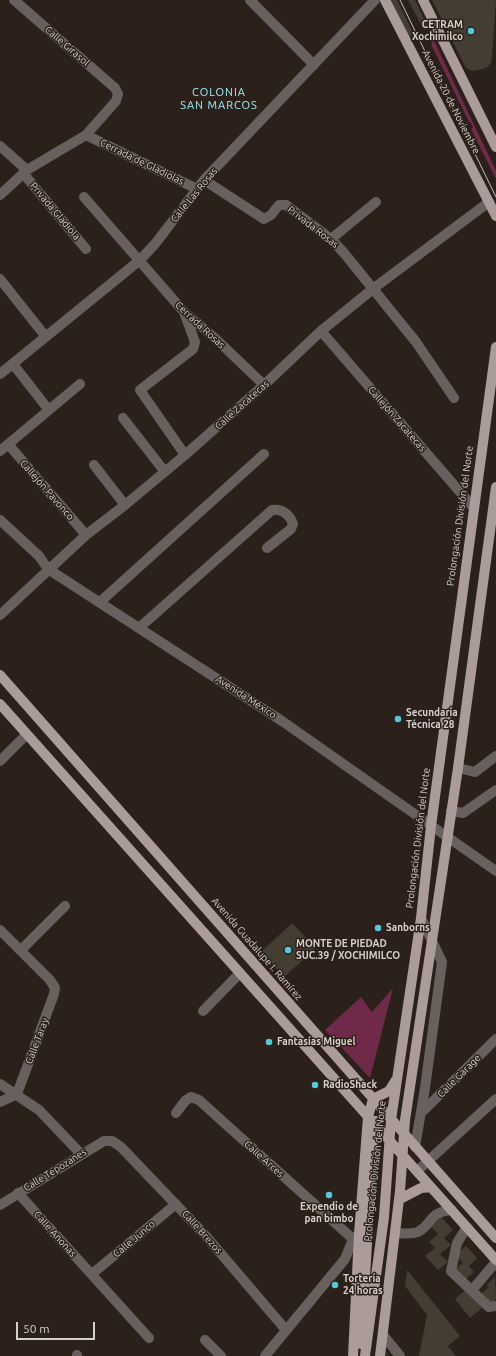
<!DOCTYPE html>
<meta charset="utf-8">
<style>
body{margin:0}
#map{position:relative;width:496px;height:1356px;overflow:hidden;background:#2c211a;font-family:Ubuntu,sans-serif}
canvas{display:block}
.scale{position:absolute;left:16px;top:1322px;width:79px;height:18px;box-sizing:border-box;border:2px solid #d7cfcb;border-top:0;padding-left:5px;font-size:12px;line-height:14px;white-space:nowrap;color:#d7cfcb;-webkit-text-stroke:3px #2c211a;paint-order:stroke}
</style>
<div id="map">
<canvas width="496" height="1356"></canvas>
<div class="scale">50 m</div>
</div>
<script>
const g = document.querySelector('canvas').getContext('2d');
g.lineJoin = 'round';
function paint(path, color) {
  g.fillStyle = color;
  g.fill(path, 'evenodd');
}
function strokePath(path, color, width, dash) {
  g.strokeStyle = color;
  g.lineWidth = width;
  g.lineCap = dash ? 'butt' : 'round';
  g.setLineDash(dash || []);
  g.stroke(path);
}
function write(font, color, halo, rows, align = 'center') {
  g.font = font + ' Ubuntu,sans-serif';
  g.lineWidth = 3;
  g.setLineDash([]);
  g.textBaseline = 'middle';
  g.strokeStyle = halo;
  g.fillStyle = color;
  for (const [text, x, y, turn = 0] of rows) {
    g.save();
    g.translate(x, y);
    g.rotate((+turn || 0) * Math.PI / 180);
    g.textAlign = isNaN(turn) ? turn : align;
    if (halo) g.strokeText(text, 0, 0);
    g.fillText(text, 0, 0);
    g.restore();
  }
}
paint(new Path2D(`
 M393 988 370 1078 325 1030 361 997 372 1012Z`), '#702a49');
paint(new Path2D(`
 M428 28 496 171V179L471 129 473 127 470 122H469L432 46Z`), '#722a4a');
paint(new Path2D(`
 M390 0H397L414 35 409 36Z
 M408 0H415L427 25 426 29 424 30Z
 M432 0H496L492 57 491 63 486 68 473 71 466 68Z
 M292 923 316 948 284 977 261 952Z
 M441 1217 453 1230 444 1238 451 1245 440 1254 448 1262 438 1270 425 1256 435 1248 429 1242 438 1234 430 1226Z
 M466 1246 477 1258 469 1266 474 1272 465 1280 455 1269 463 1263 456 1255Z
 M407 1270 460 1336 448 1346 456 1356H419L427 1315 405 1286Z
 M495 1276 496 1299 490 1305 480 1295 489 1287 487 1285Z
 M467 1289 482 1308 470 1318 455 1299Z`), '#443e32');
strokePath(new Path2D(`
 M250 0 314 65
 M86 135 197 189
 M0 146 27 170
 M23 173 86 249
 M204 180 264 219 271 215 279 205H286L331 239 344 253 416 342 454 398
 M0 195 27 170 86 135 116 101 118 94 115 88 14 0
 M84 197 184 312 217 340 264 385
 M331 239 376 202
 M0 279 46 337
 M184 312 195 342 193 349 140 390 185 455
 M321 331 473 507
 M13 364 48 409
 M0 374 140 260 155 244 204 180 375 0
 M123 418 165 472
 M8 444 86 535
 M0 451 80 384
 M94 465 125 505
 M0 520 39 556 48 569 282 721 496 871
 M100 602 264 454
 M0 615 86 535 125 505 185 455 264 385 321 331 374 288 489 202
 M139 628 272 510C282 508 290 515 293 524L291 529 267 548
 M0 761 26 735
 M458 768 475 772 496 756
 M451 811 463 813 496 790
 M0 930 50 980 55 988 54 994 17 1094 0 1102
 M21 950 65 906
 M203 1011 240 973
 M0 1084 39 1110 81 1154
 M176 1113 185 1101 191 1097 199 1100 353 1239
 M421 1113 496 1039
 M415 1147 425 1088 442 962 421 918
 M417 1171 496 1099
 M18 1193 149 1338
 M0 1205 104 1141H112L121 1147 205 1235 286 1330
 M467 1227 457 1243 451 1271 489 1307 496 1306
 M395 1233C402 1233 411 1235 418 1232 433 1224 428 1212 452 1210
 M92 1274 176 1204
 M472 1290 496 1262
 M383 1335 400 1356
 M205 1340 221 1356
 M77 1356V1355
 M265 1356 345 1259 353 1239 358 1235`), '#67605f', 10);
strokePath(new Path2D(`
 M385 0 496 216
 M423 0 496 147
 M0 675 496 1238
 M0 704 496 1260
 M400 1199 421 1188 431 1187
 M361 1344 373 1142 376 1121
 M353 1356 359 1234 368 1117 373 1099 389 1091 396 1080
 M365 1356 384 1217 391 1120 421 918 431 826 496 347
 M380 1356 400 1191 405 1120 458 768 496 487`), '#ab9c9a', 10);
strokePath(new Path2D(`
 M400 0 496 197`), '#c5bcb8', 1);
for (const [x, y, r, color] of [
 [471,31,4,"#53cadc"],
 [398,719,4,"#53cadc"],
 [378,928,4,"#53cadc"],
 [288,950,4,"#53cadc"],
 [269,1042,4,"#53cadc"],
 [315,1085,4,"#53cadc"],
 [329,1195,4,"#53cadc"],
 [335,1285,4,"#53cadc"]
]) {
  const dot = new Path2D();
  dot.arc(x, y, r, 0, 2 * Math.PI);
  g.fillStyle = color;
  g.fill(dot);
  strokePath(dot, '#2c211a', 1.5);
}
write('bold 10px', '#d7cfcb', '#2c211a', [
 ["CETRAM",463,25,"right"],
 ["Xochimilco",463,37,"right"],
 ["Secundaría",406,713],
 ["Técnica 28",406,725],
 ["Sanborns",386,928],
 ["MONTE DE PIEDAD",296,944],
 ["SUC.39 / XOCHIMILCO",296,956],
 ["Fantasías Miguel",277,1042],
 ["RadioShack",323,1085],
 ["Expendio de",329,1207,"center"],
 ["pan bimbo",329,1219,"center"],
 ["Tortería",343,1279],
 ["24 horas",343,1291]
], 'left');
write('10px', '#d7cfcb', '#2c211a', [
 ["Calle Girasol",67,46,41],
 ["Avenida 20 de Noviembre",451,102,63],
 ["Cerrada de Gladiolas",142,162,26],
 ["Calle Las Rosas",194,195,-51],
 ["Privada Gladiola",55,211,50],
 ["Privada Rosas",313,227,38],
 ["Cerrada Rosas",200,325,43],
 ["Calle Zacatecas",242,405,-42],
 ["Callejón Zacatecas",397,419,49],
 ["Callejón Pavonco",47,490,49],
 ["Prolongación División del Norte",460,516,-82],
 ["Avenida México",246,697,33],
 ["Prolongación División del Norte",418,838,-83],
 ["Avenida Guadalupe I. Ramírez",257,949,49],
 ["Calle Taray",37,1041,-69],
 ["Calle Garage",459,1076,-45],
 ["Calle Arces",264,1159,42],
 ["Calle Tepozanes",55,1170,-32],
 ["Prolongación División del Norte",375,1171,-84],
 ["Calle Brezos",202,1232,48],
 ["Calle Anonas",55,1234,48],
 ["Calle Junco",134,1239,-40]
]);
g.letterSpacing = '1px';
write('11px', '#a0f0fd', '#2c211a', [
 ["COLONIA",219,92],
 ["SAN MARCOS",219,105]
]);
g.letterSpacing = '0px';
</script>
